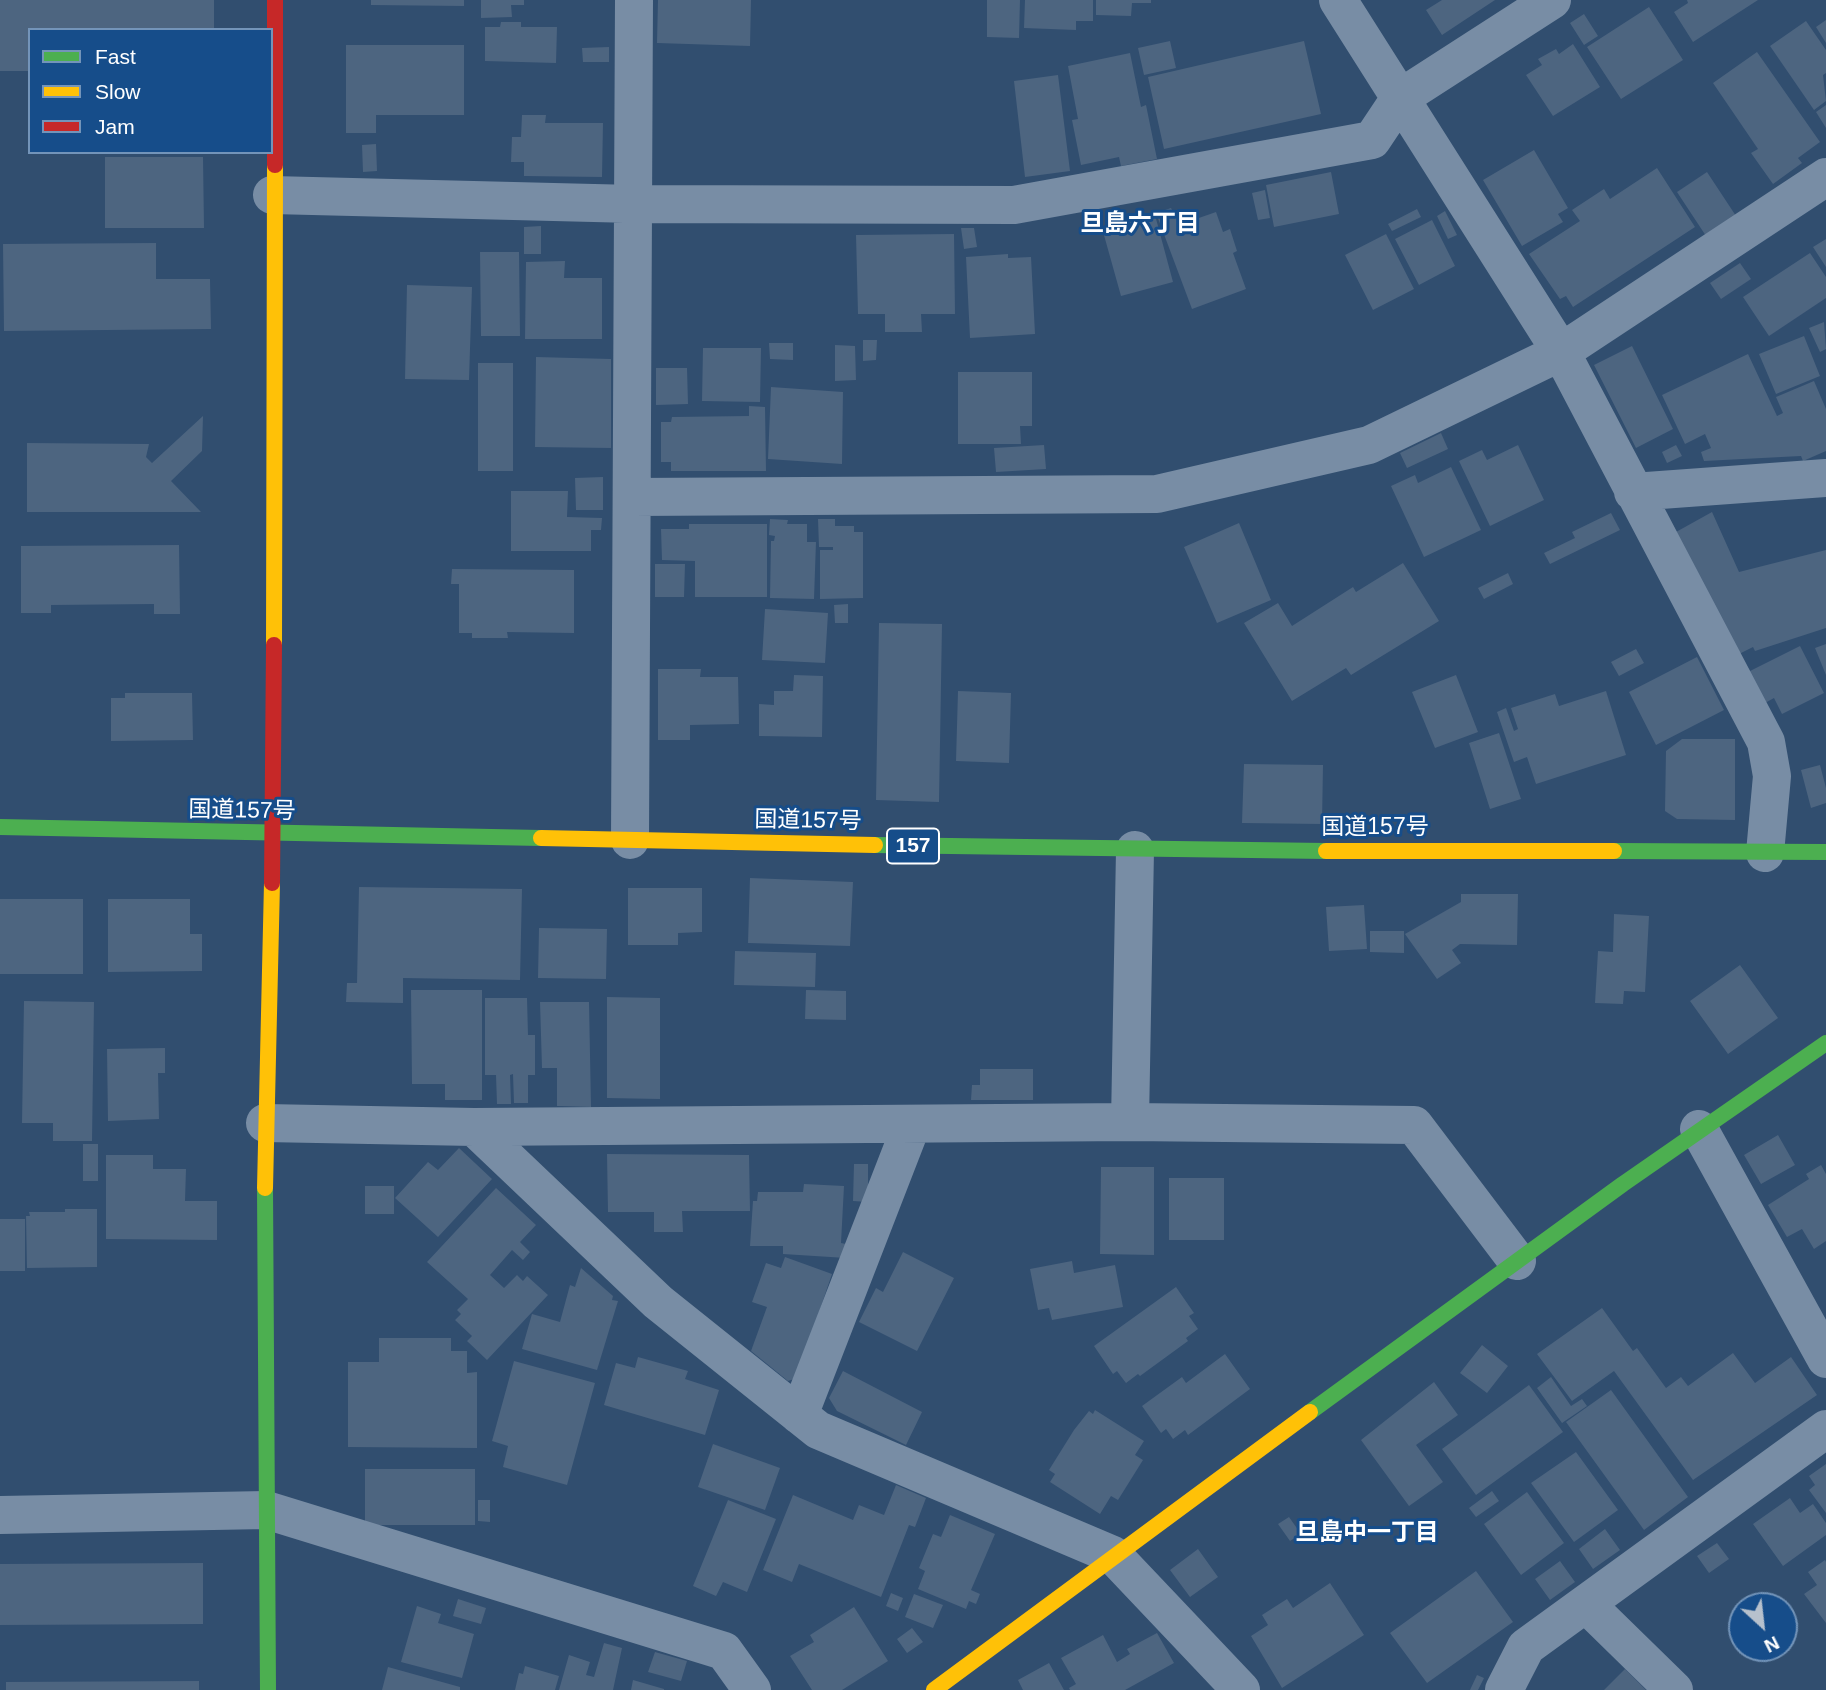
<!DOCTYPE html>
<meta charset="utf-8">
<style>
body{margin:0}
#map{position:relative;width:1826px;height:1690px;overflow:hidden;background:#314e6f;font-family:Arial,sans-serif}
canvas{display:block}
.legend{position:absolute;left:28px;top:28px;width:245px;height:126px;box-sizing:border-box;background:#164d8a;border:2px solid #7394b9;margin:0;padding:9px 12px;list-style:none;font-size:21px;color:#fff}
.legend li{display:flex;align-items:center;gap:14px;height:35px}
.legend b{width:35px;border:2px solid #7394b9}
.north{position:absolute;left:1728px;top:1592px;width:70px;height:70px;box-sizing:border-box;background:#164d8a;border:2px solid #7394b9;border-radius:50%;rotate:153deg;font-size:19px;font-weight:700;line-height:28px;text-align:center;color:#fff}
.north::after{content:'';display:block;margin:auto;width:24px;height:32px;background:#b7c1cd;clip-path:polygon(50% 0,100% 100%,50% 72%,0 100%)}
</style>
<div id="map">
<canvas width="1826" height="1690"></canvas>
<ul class="legend">
<li><b style="height:9px;background:#4caf50"></b>Fast</li>
<li><b style="height:9px;background:#ffc107"></b>Slow</li>
<li><b style="height:9px;background:#c62828"></b>Jam</li>
</ul>
<div class="north">N</div>
</div>
<script>
const g = document.querySelector('canvas').getContext('2d');
g.lineJoin = 'round';
function paint(path, color) {
  g.fillStyle = color;
  g.fill(path, 'evenodd');
}
function strokePath(path, color, width, dash) {
  g.strokeStyle = color;
  g.lineWidth = width;
  g.lineCap = dash ? 'butt' : 'round';
  g.setLineDash(dash || []);
  g.stroke(path);
}
function write(font, color, halo, rows, align = 'center') {
  g.font = font + ' Arial,"Noto Sans JP",sans-serif';
  g.lineWidth = 6;
  g.setLineDash([]);
  g.textBaseline = 'middle';
  g.strokeStyle = halo;
  g.fillStyle = color;
  for (const [text, x, y, turn = 0] of rows) {
    g.save();
    g.translate(x, y);
    g.rotate((+turn || 0) * Math.PI / 180);
    g.textAlign = isNaN(turn) ? turn : align;
    if (halo) g.strokeText(text, 0, 0);
    g.fillText(text, 0, 0);
    g.restore();
  }
}
paint(new Path2D(`
 M0 0H214V30H30V71H0Z
 M371 0H464V6L371 5Z
 M481 0H524V5H511L512 17 481 18Z
 M658 0H751L750 46 657 43Z
 M987 0H1020L1019 38 987 37Z
 M1025 0H1093V21H1076V30L1024 28Z
 M1096 0H1151V3H1132L1131 16 1096 15Z
 M1442 0H1495L1442 35 1426 10Z
 M1687 0H1758L1693 42 1674 12 1688 3Z
 M1649 7 1683 60 1621 99 1587 47Z
 M1584 14 1598 36 1584 45 1570 23Z
 M1826 20V43L1816 27Z
 M1806 21 1826 50V73L1823 75 1826 101 1814 110 1770 46Z
 M501 22H521V27H557L556 63 485 61V27H500Z
 M1170 41 1176 68 1144 75 1138 48Z
 M1304 41 1321 114 1164 149 1148 77Z
 M1573 44 1600 87 1553 116 1526 75 1542 65 1538 59 1556 49 1559 54Z
 M346 45H464V115H376V133H346Z
 M609 47V62H583L582 48Z
 M1757 52 1820 142 1798 158 1802 163 1773 184 1751 153 1758 149 1713 83Z
 M1130 53 1141 107 1146 105 1157 159 1121 166 1119 157 1081 165 1072 120 1078 119 1068 66Z
 M1058 75 1070 171 1025 177 1014 81Z
 M1826 105V128L1816 112Z
 M522 115H546L545 123H603L602 177 524 176V162H511L512 137H521Z
 M376 144 377 171 363 172 362 145Z
 M1534 150 1568 208 1558 214 1563 222 1522 246 1483 180Z
 M105 157H203L204 228H105Z
 M1657 168 1695 227 1573 307 1566 296 1560 299 1529 254 1580 221 1572 210 1604 189 1610 199Z
 M1331 172 1339 214 1274 227 1266 185Z
 M1707 172 1736 216 1706 236 1677 192Z
 M1265 190 1270 218 1258 220 1252 193Z
 M1171 208 1175 216 1192 210 1196 219 1216 212 1223 232 1230 229 1237 251 1233 253 1246 289 1192 309 1156 213Z
 M1417 209 1421 217 1392 231 1388 224Z
 M1445 211 1457 235 1448 239 1437 216Z
 M1155 215 1173 282 1121 296 1102 228Z
 M1432 220 1455 266 1419 285 1395 239Z
 M541 226V254H524V227Z
 M961 228H974L977 247 964 249Z
 M954 234 955 314H921L922 332H885V314H858L856 235Z
 M1386 234 1414 289 1373 310 1345 255Z
 M1826 239V267L1813 247Z
 M156 243V279H210L211 329 4 331 3 244Z
 M480 252H519L520 336H481Z
 M1810 253 1826 277V298L1769 336 1743 297Z
 M1008 254V258L1031 257 1035 334 970 338 966 257Z
 M565 261 564 278H602V339H525L526 262Z
 M1740 263 1751 279 1721 299 1710 283Z
 M407 285 472 287 469 380 405 379Z
 M1824 322 1826 349 1820 352 1809 328Z
 M1804 336 1820 376 1776 394 1759 354Z
 M863 340H877L876 360 863 361Z
 M769 343H793V360L770 359Z
 M835 345 855 346 856 380 835 381Z
 M1632 346 1673 429 1636 448 1594 365Z
 M703 348H761L760 402 702 401Z
 M1748 354 1777 416 1783 413 1776 397 1814 381 1826 409V451L1803 461 1801 456 1704 461 1701 452 1711 448 1705 434 1685 444 1662 395Z
 M536 357 611 359V448L535 447Z
 M478 363H513V471H478Z
 M656 368H687L688 404 656 405Z
 M958 372H1032V426H1020L1021 444H958Z
 M771 387 843 392 842 464 768 459Z
 M749 406 765 407 766 471H671V462H661V422H671L672 417 749 416Z
 M203 416 202 451 171 481 201 512H27V443L149 444 146 457 152 463Z
 M1441 433 1448 449 1407 468 1400 453Z
 M1044 445 1046 469 996 472 994 448Z
 M1518 445 1544 500 1490 526 1459 461 1482 450 1487 460Z
 M1676 445 1682 456 1667 463 1662 452Z
 M1451 467 1481 530 1424 557 1391 486 1415 475 1418 483Z
 M603 477V510H576L575 478Z
 M511 491H568L567 517 602 518 601 530H591V551H511Z
 M1712 512 1739 572 1826 550V628L1755 651 1753 647 1739 654 1676 532Z
 M1611 513 1620 530 1550 564 1544 553 1575 538 1572 532Z
 M770 519 788 520 787 524H807V542H816L814 599 770 598 771 541H774L775 536 769 535Z
 M818 519H835V526H854V532H863V598L820 599V550H833V547H819Z
 M1239 523 1271 600 1217 623 1184 547Z
 M689 524H767V597H695V561L662 560 661 529H689Z
 M179 545 180 614H154V604L51 605V613H21V546Z
 M1403 563 1439 621 1351 675 1346 668 1292 701 1244 623 1278 603 1292 626 1353 587 1356 592Z
 M655 564H685L684 597H655Z
 M452 569 574 570V633L507 632 508 638H472V633H459V584H451Z
 M1508 573 1513 584 1484 599 1478 588Z
 M848 604V623H835L834 605Z
 M765 609 828 613 825 663 762 660Z
 M879 623 942 624 939 802 876 800Z
 M1826 644V675L1815 648Z
 M1800 646 1824 693 1782 714 1774 698 1765 703 1748 672Z
 M1636 649 1644 663 1619 676 1611 662Z
 M1697 657 1724 710 1656 745 1629 692Z
 M658 669H701L700 677H738L739 724 690 725V740H658Z
 M794 675 823 676 822 737 759 736V704L774 705V691H793Z
 M1456 675 1478 732 1435 748 1412 692Z
 M958 691 1011 693 1009 763 956 761Z
 M1606 691 1626 755 1536 784 1527 757 1514 762 1497 712 1506 708 1514 731 1518 729 1511 708 1555 694 1559 706Z
 M125 693H192L193 740 111 741V698H125Z
 M1499 733 1521 799 1490 809 1469 743Z
 M1682 739H1735V820L1677 819 1665 811 1666 751Z
 M1244 764 1323 765 1322 824 1242 823Z
 M1820 765 1826 788V803L1811 808 1801 770Z
 M750 878 853 882 850 946 748 943Z
 M359 887 522 889 520 980 403 978V1003L346 1002 347 983H357Z
 M628 888H702V932L678 933V945H628Z
 M1461 894H1518L1517 945 1460 944 1452 950 1461 963 1437 979 1405 934 1461 902Z
 M0 899H83V974H0Z
 M108 899H190V934H202V971L108 972Z
 M1364 905 1367 949 1329 951 1326 907Z
 M1614 914 1649 916 1645 992 1624 991 1623 1004 1595 1003 1598 951 1613 952Z
 M539 928 607 929 606 979 538 978Z
 M1370 931H1404V953L1370 952Z
 M735 951 816 953 815 987 734 985Z
 M1740 965 1778 1018 1728 1054 1690 1001Z
 M411 990H482V1100H445V1084H412Z
 M806 990 846 991V1020L805 1019Z
 M607 997 660 998V1099L607 1098Z
 M485 998H527L528 1035H535V1075H528V1103H514L513 1074 510 1075 511 1104H497L496 1075H485Z
 M24 1001 94 1002 92 1141H53V1123H22Z
 M540 1002H589L591 1107 557 1106V1068H542Z
 M165 1048V1073H158L159 1119 108 1121 107 1049Z
 M980 1069H1033V1100H971L972 1085H980Z
 M1778 1135 1795 1165 1761 1184 1744 1155Z
 M83 1144H98V1181H83Z
 M459 1148 492 1179 438 1237 395 1198 428 1162 438 1170Z
 M607 1154 749 1155 750 1211H682L683 1232H654V1212H608Z
 M106 1155H153V1169H186L185 1201H217V1240L106 1239Z
 M854 1164H868V1202L853 1201Z
 M1821 1165 1826 1174V1241L1814 1249 1802 1229 1787 1237 1768 1205 1809 1179 1806 1174Z
 M1101 1167H1154V1255L1100 1254Z
 M1169 1178H1224V1240H1169Z
 M804 1184 844 1186 841 1243 846 1244V1258L783 1254V1246H750L753 1201H757L758 1192H803Z
 M365 1186H394V1214H365Z
 M496 1188 536 1225 520 1242 530 1252 523 1260 512 1250 490 1275 504 1288 517 1275 523 1281 527 1276 548 1295 487 1360 467 1341 472 1336 455 1320 461 1314 457 1310 468 1299 427 1262Z
 M65 1209H97V1267L27 1268 26 1216H30L29 1212H65Z
 M0 1219H25V1271H0Z
 M903 1252 954 1278 917 1351 859 1322 876 1288 883 1292Z
 M785 1257 832 1274 819 1312 807 1375 788 1381 751 1351 767 1307 752 1302 766 1263 781 1268Z
 M1072 1261 1074 1273 1115 1265 1123 1307 1052 1320 1049 1308 1038 1310 1030 1269Z
 M581 1268 613 1296 612 1300 618 1301 597 1370 522 1349 532 1314 560 1322 570 1285 575 1287Z
 M1176 1287 1194 1313 1189 1316 1198 1329 1186 1338 1188 1341 1140 1376 1138 1374 1126 1383 1117 1371 1113 1374 1094 1346Z
 M1602 1308 1633 1351 1637 1348 1666 1388 1681 1377 1688 1386 1733 1353 1755 1383 1791 1357 1817 1395 1693 1480 1614 1371 1572 1401 1537 1354Z
 M379 1338H451V1351H467V1373L477 1372V1448L348 1447V1362H379Z
 M1482 1345 1508 1366 1487 1393 1460 1373Z
 M1225 1354 1250 1389 1188 1435 1185 1430 1173 1439 1166 1429 1161 1433 1142 1406 1182 1377 1186 1383Z
 M638 1357 688 1371 685 1379 719 1390 705 1435 604 1405 616 1363 635 1368Z
 M514 1361 595 1383 567 1485 503 1467 508 1446 492 1441Z
 M843 1371 922 1412 906 1445 837 1411 829 1398Z
 M1551 1377 1571 1406 1582 1399 1587 1406 1562 1423 1537 1388Z
 M1434 1382 1458 1415 1416 1445 1443 1482 1409 1506 1361 1440Z
 M1529 1385 1563 1432 1476 1495 1442 1449Z
 M1611 1390 1688 1497 1644 1530 1566 1422Z
 M1095 1410 1144 1441 1135 1455 1143 1460 1118 1500 1111 1496 1100 1514 1050 1482 1055 1474 1049 1470 1074 1430 1089 1411 1093 1414Z
 M713 1444 780 1468 765 1510 698 1487Z
 M1576 1452 1618 1510 1574 1542 1531 1483Z
 M1826 1464V1513L1809 1490 1815 1485 1809 1476Z
 M365 1469H475V1525H365Z
 M896 1485 926 1498 915 1527 909 1525 881 1597 799 1564 792 1582 763 1570 793 1495 853 1520 859 1505 884 1515Z
 M1492 1491 1499 1501 1476 1517 1469 1508Z
 M1527 1492 1564 1543 1521 1575 1484 1524Z
 M1790 1498 1800 1513 1813 1504 1826 1523V1535L1783 1566 1753 1524Z
 M478 1500H490V1522L478 1521Z
 M728 1500 776 1519 747 1592 723 1582 716 1596 693 1586Z
 M950 1515 995 1534 971 1590 980 1594 976 1604 969 1601 966 1609 918 1589 925 1571 919 1568 933 1534 941 1537Z
 M1289 1517 1301 1534 1290 1541 1278 1524Z
 M1605 1529 1620 1550 1593 1569 1579 1549Z
 M1717 1543 1729 1559 1709 1573 1697 1556Z
 M1198 1549 1218 1577 1190 1597 1170 1570Z
 M1825 1560 1826 1562V1623L1804 1594 1817 1585 1808 1572Z
 M1560 1561 1575 1582 1550 1600 1535 1579Z
 M203 1563V1624L0 1625V1564Z
 M1476 1571 1513 1622 1427 1683 1390 1633Z
 M1330 1583 1364 1635 1282 1688 1251 1636 1268 1625 1262 1615 1287 1599 1293 1608Z
 M891 1593 903 1598 898 1611 886 1606Z
 M914 1594 943 1605 933 1628 905 1617Z
 M458 1599 486 1608 481 1624 453 1616Z
 M417 1606 441 1614 438 1623 474 1634 462 1678 401 1662Z
 M854 1607 888 1661 842 1690H812L790 1656 814 1642 810 1635Z
 M912 1628 923 1642 907 1653 897 1639Z
 M1157 1633 1174 1663 1125 1690H1070L1069 1688 1076 1684 1061 1658 1103 1635 1117 1662 1130 1654 1127 1649Z
 M604 1643 622 1648 613 1690H559L569 1655 590 1662 586 1675 594 1677Z
 M655 1652 687 1661 681 1681 648 1672Z
 M1049 1663 1064 1690H1023L1018 1680Z
 M525 1666 559 1676 555 1690H515L519 1673 523 1674Z
 M388 1667 460 1687V1690H382Z
 M1625 1669 1646 1690H1604Z
 M1477 1675 1484 1678 1478 1690H1470Z
 M633 1680 664 1689V1690H631Z
 M199 1681V1690H6V1682Z`), '#4d6580');
strokePath(new Path2D(`
 M1338 0 1561 352 1766 742 1772 776 1765 853
 M272 195 634 204 1014 205 1372 140 1400 98 1552 0
 M1633 492 1826 478
 M633 497 1157 494 1369 445 1561 352 1826 177
 M630 840 634 0
 M1135 850 1130 1122 1414 1125 1517 1261
 M1130 1122 474 1127 658 1302 818 1430 1113 1555 1241 1690
 M265 1123 474 1127
 M1699 1129 1826 1359
 M799 1415 912 1124
 M0 1515 266 1510 724 1651 752 1690
 M1587 1605 1674 1690
 M1504 1690 1526 1647 1826 1429`), '#788da5', 38);
strokePath(new Path2D(`
 M0 827 541 838
 M875 845 1326 851
 M1614 851 1826 852
 M265 1188 268 1690
 M1310 1412 1623 1184 1826 1043`), '#4caf50', 16);
strokePath(new Path2D(`
 M274 645 275 165
 M541 838 875 845
 M1326 851H1614
 M265 1188 272 883
 M934 1690 1310 1412`), '#ffc107', 16);
strokePath(new Path2D(`
 M275 165V0
 M272 883 274 645`), '#c62828', 16);
for (const [x, y, w] of [
 [913,846,52]
]) {
  const box = new Path2D();
  box.roundRect(x - w / 2, y - 17.5, w, 35, 5);
  g.fillStyle = '#164d8a';
  g.fill(box);
  strokePath(box, '#fff', 2);
}
write('bold 21px', '#fff', null, [
 ["157",913,846]
]);
write('23px', '#fff', '#164d8a', [
 ["国道157号",242,811,1],
 ["国道157号",808,821,1],
 ["国道157号",1375,828]
]);
write('bold 24px', '#fff', '#164d8a', [
 ["旦島六丁目",1140,224],
 ["旦島中一丁目",1367,1533]
]);
</script>
